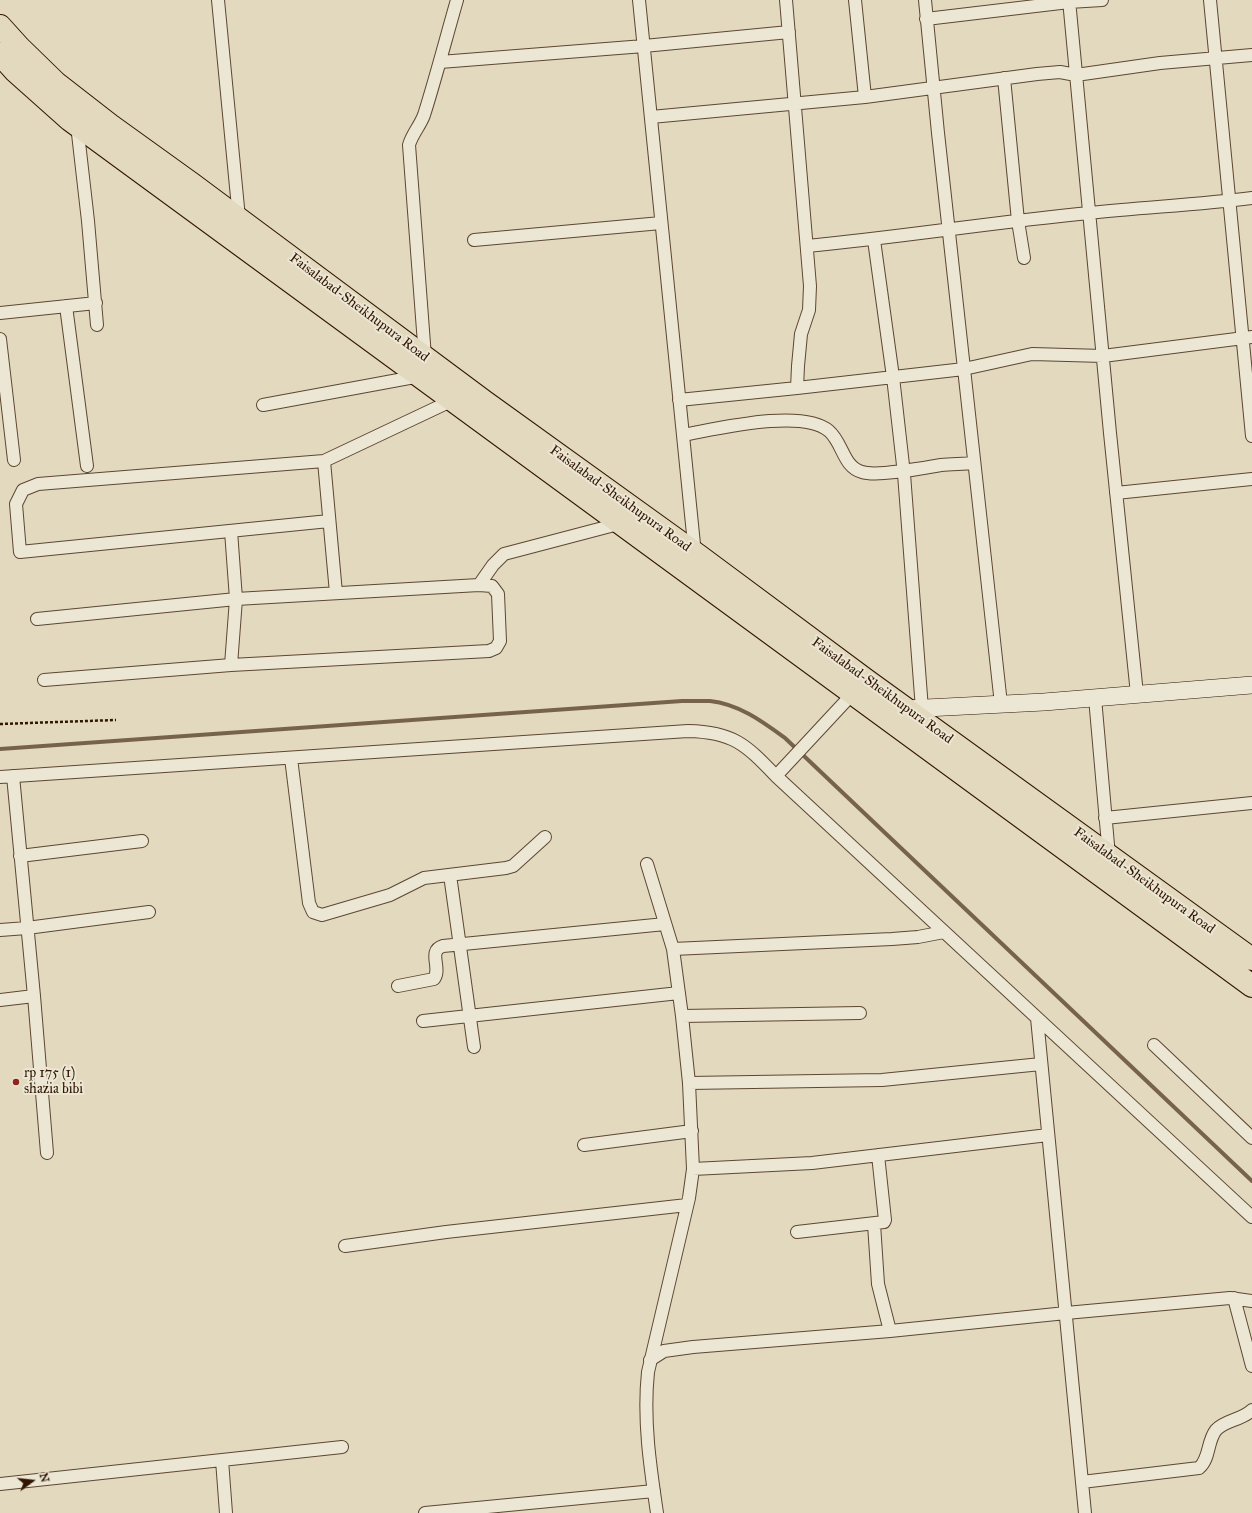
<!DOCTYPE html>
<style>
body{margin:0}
#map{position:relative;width:1252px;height:1513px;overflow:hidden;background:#e2d9bf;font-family:"IM FELL Great Primer",serif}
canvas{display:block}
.north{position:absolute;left:12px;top:1461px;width:40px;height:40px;-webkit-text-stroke:3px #ece6d5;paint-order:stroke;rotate:75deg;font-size:11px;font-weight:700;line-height:16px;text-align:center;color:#311600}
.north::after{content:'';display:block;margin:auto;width:14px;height:18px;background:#311600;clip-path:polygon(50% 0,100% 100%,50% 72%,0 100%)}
</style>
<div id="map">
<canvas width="1252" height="1513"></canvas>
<div class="north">N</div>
</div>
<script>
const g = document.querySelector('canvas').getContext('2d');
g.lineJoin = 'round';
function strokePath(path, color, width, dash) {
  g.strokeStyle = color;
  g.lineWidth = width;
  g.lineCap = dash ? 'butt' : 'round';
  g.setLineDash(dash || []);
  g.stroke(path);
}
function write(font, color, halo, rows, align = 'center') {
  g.font = font + ' "IM FELL Great Primer",serif';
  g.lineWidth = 4;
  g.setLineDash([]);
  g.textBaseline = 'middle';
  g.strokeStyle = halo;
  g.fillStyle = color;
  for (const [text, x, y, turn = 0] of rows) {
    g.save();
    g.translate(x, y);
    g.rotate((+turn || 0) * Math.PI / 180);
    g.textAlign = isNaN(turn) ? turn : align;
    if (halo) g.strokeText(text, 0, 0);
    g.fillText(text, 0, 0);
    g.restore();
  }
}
strokePath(new Path2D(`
 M0 749 682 701C691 701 701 701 710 701 739 704 763 722 785 738L1252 1181`), '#77634c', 4);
const street = new Path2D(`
 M218 0 239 218
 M639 0 695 554
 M786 0 810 286 809 310 801 334 798 366 797 388
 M855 0 865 97
 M925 0 938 133 1001 704
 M1069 0 1110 433 1137 694
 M1210 0 1252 436
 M926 19 1069 2 1102 0
 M440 62 644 46 789 32
 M1004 78 1018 221 1024 258
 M651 117 865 97 1037 74 1060 72 1076 75 1160 63 1252 55
 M77 125 88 221 97 325
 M474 240 661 223
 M874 240 893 377 904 474 922 709
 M807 246C901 237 995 222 1089 213 1144 207 1198 205 1252 198
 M66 306 87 466
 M0 313 96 303
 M0 339 14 460
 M425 357 409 145C412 134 420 126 424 115 436 77 446 38 457 0
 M679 400 797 388 964 369 1032 354 1103 356 1252 337
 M263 405 420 376
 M683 435C717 429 802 408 829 431 843 443 843 467 862 472 877 477 923 468 941 465 952 464 963 464 974 463
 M324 461 336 593
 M1116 493 1252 479
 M329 521 20 552 16 504 23 490 38 484 324 461 453 400
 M479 585 493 565 504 554 622 523
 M37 619 236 599 479 585 492 586 498 594 500 641 496 648 489 651 231 665 44 680
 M231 665 236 599 231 531
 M1095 698 1109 856
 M291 758 309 903 313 912 322 915 390 895 424 878 506 868 513 866 545 837
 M13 776 34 996 47 1153
 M776 776 856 690
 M0 777 688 731C734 732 746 745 776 776L1252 1217
 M1105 818 1252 803
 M20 856 142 841
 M647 864 673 949 682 1016 689 1083 693 1169 689 1198 648 1372C643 1419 650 1466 657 1513
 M450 875 474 1047
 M0 930 27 928 149 912
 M673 949 892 939 918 937 944 932
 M398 986 434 979C442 968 427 951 443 946L665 924
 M0 1000 34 996
 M682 1016 860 1013
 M1037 1018 1085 1513
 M423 1021 679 993
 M1154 1045 1252 1138
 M689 1083 882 1080 1041 1064
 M584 1145 692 1131
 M693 1169 812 1163 1048 1135
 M874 1224 878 1284 890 1331
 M797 1232 884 1222 885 1220 878 1155
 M345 1246 446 1232 687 1205
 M1234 1298 1252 1366
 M650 1360 664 1351 693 1347 890 1331 1066 1313 1230 1298 1252 1301
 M222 1460 226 1513
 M1082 1482 1199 1468C1210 1459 1207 1441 1216 1430 1225 1420 1242 1420 1252 1410
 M0 1484 342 1447
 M425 1513 654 1491`);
const secondary = new Path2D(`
 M906 709 1044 702 1252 685`);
const highway = new Path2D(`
 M0 26 19 47 56 83 110 125 192 184 485 402 699 556 866 680 1252 959
 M0 54 15 71 70 120 1252 986`);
strokePath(street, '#5d4730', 14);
strokePath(secondary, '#311600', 18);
strokePath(highway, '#311600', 24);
strokePath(new Path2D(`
 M0 724 116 720`), '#311600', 2.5, [3, 2]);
strokePath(street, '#ece6d5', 12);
strokePath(secondary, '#ece6d5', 17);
strokePath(highway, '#e2d9bf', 22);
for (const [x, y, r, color] of [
 [16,1082,4,"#8f2418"]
]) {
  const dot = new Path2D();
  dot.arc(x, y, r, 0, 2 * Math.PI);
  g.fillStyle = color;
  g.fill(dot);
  strokePath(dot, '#ece6d5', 1.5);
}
write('14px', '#311600', '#ece6d5', [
 ["Faisalabad-Sheikhupura Road",359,308,37],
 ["Faisalabad-Sheikhupura Road",620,499,36],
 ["Faisalabad-Sheikhupura Road",882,691,36],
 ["Faisalabad-Sheikhupura Road",1144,881,36]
]);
write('14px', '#311600', '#ece6d5', [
 ["rp 175 (1)",24,1074],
 ["shazia bibi",24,1090]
], 'left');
</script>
